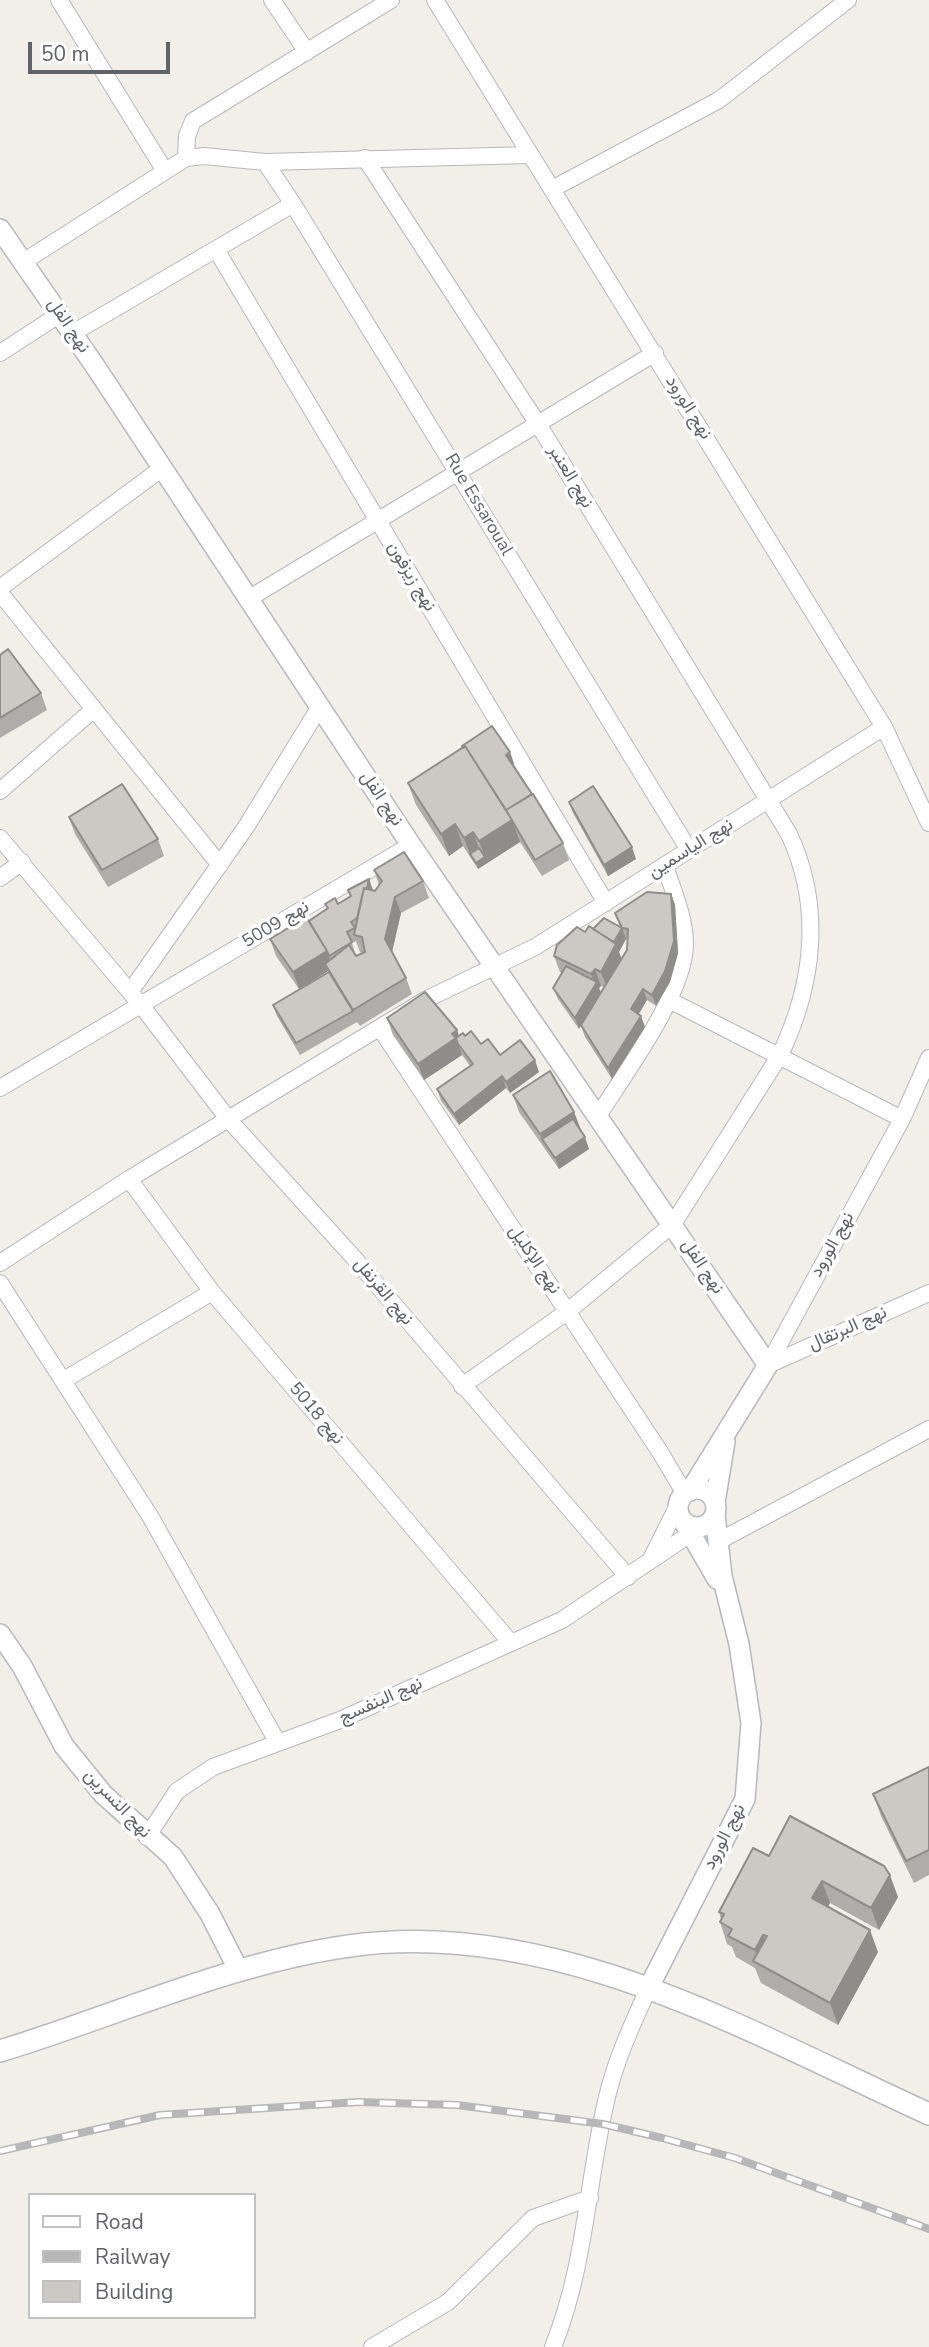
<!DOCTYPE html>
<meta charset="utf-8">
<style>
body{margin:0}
#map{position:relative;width:929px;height:2347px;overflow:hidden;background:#f1efe8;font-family:"Nunito Sans",sans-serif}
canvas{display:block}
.legend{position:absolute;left:28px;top:2193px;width:228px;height:126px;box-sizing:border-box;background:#fff;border:2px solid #bfc1c3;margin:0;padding:9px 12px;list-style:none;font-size:21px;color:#5f6368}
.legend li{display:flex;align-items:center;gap:14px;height:35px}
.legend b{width:35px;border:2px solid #bfc1c3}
.scale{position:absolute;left:28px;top:42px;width:142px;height:32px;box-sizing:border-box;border:4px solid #5f6368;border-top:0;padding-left:9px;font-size:21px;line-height:24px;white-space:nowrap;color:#5f6368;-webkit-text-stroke:5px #fff;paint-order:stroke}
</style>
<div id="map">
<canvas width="929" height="2347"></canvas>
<ul class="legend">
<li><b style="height:9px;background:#fff"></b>Road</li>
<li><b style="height:9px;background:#b6b7b8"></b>Railway</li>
<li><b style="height:19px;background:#ccc9c5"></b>Building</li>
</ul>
<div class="scale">50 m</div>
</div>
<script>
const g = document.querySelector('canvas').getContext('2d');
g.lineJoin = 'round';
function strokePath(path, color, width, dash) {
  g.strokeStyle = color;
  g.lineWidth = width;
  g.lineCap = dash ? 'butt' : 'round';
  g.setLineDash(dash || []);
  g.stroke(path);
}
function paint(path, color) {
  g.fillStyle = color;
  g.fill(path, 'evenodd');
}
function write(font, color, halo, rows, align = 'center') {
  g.font = font + ' "Nunito Sans",Vazirmatn,sans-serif';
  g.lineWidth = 7;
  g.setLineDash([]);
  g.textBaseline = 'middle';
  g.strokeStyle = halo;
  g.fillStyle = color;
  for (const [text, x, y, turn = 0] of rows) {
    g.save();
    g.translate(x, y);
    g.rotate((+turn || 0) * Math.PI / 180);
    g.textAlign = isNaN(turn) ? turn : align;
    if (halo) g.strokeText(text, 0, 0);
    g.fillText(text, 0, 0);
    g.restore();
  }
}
const minor = new Path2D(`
 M59 0 165 171
 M272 0 307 52
 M435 0 884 727 929 823
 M186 158 187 136 193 121 391 0
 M365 158 538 424 789 834C823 907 814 984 780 1055L673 1224 568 1311 462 1386
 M265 162 293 204 689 850
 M552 189 719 100 848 0
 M217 251 606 903
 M23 262 186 158 204 156 265 162 531 155
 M73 333 293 204
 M0 353 60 314
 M0 588 161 469
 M0 593 220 865
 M248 599 655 353
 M0 791 94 709
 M0 838 141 1005 229 1120 355 1259 628 1577
 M0 878 22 862
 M130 992 246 827 319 708
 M669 1000 902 1119
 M380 1028 660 1452 685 1494
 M0 1088 411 845
 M598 1116C625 1073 685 993 685 944 685 917 673 891 665 866
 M129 1179 212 1292 511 1643
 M0 1263 129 1179 427 999 535 947 884 727
 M0 1283 150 1516 278 1743
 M768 1365 902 1119 929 1058
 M768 1365 929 1293
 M64 1380 212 1292
 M717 1542 929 1429
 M650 1561 678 1505
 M147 1837 177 1791 213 1767 340 1720 562 1620 702 1526
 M372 2347 448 2302 533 2218 590 2198
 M553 2347C586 2265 587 2181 607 2097 616 2059 633 2023 649 1987`);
const tertiary = new Path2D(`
 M0 229 95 366 411 845 768 1365 690 1491
 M678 1508a19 19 0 1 1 38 0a19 19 0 1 1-38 0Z
 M715 1502 725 1442
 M684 1522 717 1579
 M0 1634 22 1666 64 1746 103 1794 173 1857 210 1914 239 1971
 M649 1987 745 1799 751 1723 739 1644 722 1576 715 1514`);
const secondary = new Path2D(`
 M0 2051C115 2016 229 1963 349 1946 553 1917 749 2032 929 2114`);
strokePath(minor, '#b5b8bc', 18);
strokePath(tertiary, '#b5b8bc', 22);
strokePath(secondary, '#b6babf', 24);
strokePath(minor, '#fff', 16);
strokePath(tertiary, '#fff', 19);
strokePath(secondary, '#fff', 21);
const rail = new Path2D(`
 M0 2151 160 2115 358 2102 457 2105 603 2124 662 2138 735 2158 929 2229`);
strokePath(rail, '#b6b7b8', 8);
strokePath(rail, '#fff', 5, [16]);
paint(new Path2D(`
 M0 655 41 693 47 710 0 738Z
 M510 752 514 764 512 765 563 843 569 860 542 876 520 842 478 869 463 846 449 856 416 805 408 783Z
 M569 802 636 859 608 876 573 813Z
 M69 817 158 839 164 856 108 887 75 834Z
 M374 870 423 881 429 898 401 913 392 952 406 978 412 994 360 1026 357 1022 300 1055 277 1016 273 1005 328 972V971L299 989 276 956 270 939 309 921 327 909 325 904H338L350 896 348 890 369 879 373 890 375 891 379 885ZM356 941 360 952 363 953 356 956 352 943Z
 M671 894 675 905 678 953 670 982 656 1006 647 1000 639 1014 645 1027 612 1079 585 1037 581 1026 579 1029 558 999 553 988 562 973 560 972 554 956 593 929 620 926 615 913ZM626 939H628L627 950 622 959 619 952ZM601 986 604 987 601 992 599 988Z
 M387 1018 459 1036H465L500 1055 539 1072 510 1093 506 1088 459 1125 441 1101 437 1089 470 1066 462 1055 424 1080 393 1035Z
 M513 1095 574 1112 589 1149 559 1169 519 1112Z
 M929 1767V1875L914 1883 881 1816 873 1794Z
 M769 1856 898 1897 879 1930 830 1903 828 1907 878 1952 838 2025 761 1983 755 1968 736 1957 732 1947 727 1944 720 1922 721 1919 719 1912Z`), '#afada9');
paint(new Path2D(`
 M510 752 514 764 510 766 506 755Z
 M512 820 520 842 478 869 476 863 485 857 479 841Z
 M455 824 463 846 449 856 441 834Z
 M473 832 481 854H470L464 838Z
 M632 847 636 859 608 876 604 865Z
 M369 879 373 891 361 916Z
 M671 894 675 905 678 953 670 982 656 1006 652 995Z
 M395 897 401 913 391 956 385 939Z
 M622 928 626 939 619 952 622 960 607 988 601 972Z
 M327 951 333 968 325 964 328 971 299 989 293 972Z
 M595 969 601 986 599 988 601 994 579 1029 575 1018 595 986 591 974Z
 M643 989 647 1000 635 1020 631 1009Z
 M641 1016 645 1027 612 1079 608 1068Z
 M457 1030 463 1047 458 1044 462 1055 424 1080 418 1064Z
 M535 1060 539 1072 510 1093 506 1082Z
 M502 1076 506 1088 459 1125 454 1114Z
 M574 1112 580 1129 542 1139 540 1134Z
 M585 1137 589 1149 559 1169 555 1158Z
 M890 1875 898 1897 879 1930 871 1908Z
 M822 1881 830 1903 820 1920 812 1898Z
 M870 1930 878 1952 838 2025 830 2003Z
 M763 1935 771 1957 760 1965 755 1950Z`), '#8f8d8a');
const building = new Path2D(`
 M8 649 41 693 0 718V655Z
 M492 726 510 752 506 755 532 794 506 810 465 746 463 748 462 746Z
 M465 746 512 820 479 841 473 832 464 838 455 824 441 834 408 783Z
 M122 784 158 839 102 870 69 817Z
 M593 786 632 847 604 865 569 802Z
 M533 794 563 843 535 860 506 810Z
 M479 848 485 857 476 863 470 854Z
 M404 852 423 881 395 897 385 939 406 978 353 1010 325 964 349 945 356 956 365 952 362 937 354 935 364 888 375 891 382 881 374 870Z
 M369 879 367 889 364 888 357 918 351 922 355 928 347 932 352 942 329 956 327 951 309 921 328 908 325 904 335 898 338 904 351 896 348 890Z
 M647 892 671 894 674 941 665 971 652 995 643 989 631 1009 641 1016 608 1068 581 1025 627 950 628 929 622 928 615 913Z
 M306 917 327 951 293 972 270 939Z
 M604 918 622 928 614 942 593 929Z
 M589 926 616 944 601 972 595 969 591 974 554 956 557 945 577 927 585 932Z
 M566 966 597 982 575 1018 553 988Z
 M329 972 353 1011 296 1043 273 1005Z
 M425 992 457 1030 452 1034 456 1038 418 1064 387 1018Z
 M471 1031 481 1044 488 1039 500 1055 520 1040 535 1060 506 1082 502 1076 454 1114 437 1089 473 1064 458 1044 456 1038 463 1033 465 1036Z
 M550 1071 574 1112 540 1134 513 1095Z
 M573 1119 585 1137 555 1158 542 1139Z
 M929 1767V1850L906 1861 873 1794Z
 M790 1816 884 1866 890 1875 871 1908 822 1881 812 1898 870 1930 830 2003 753 1961 767 1936 763 1935 755 1950 728 1936 732 1929 720 1922 724 1914 719 1912 753 1848 769 1856Z`);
paint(building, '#ccc9c5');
strokePath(building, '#8f8d8a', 2);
write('18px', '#5f6368', '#fff', [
 ["نهج الفل",68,326,56],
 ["نهج الورود",688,408,58],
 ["نهج العنبر",570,477,59],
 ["Rue Essaroual",478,505,59],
 ["نهج زيزفون",411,577,59],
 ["نهج الفل",381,799,56],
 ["نهج الياسمين",691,849,-32],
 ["نهج 5009",276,925,-31],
 ["نهج الورود",833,1245,-61],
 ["نهج الإكليل",534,1260,56],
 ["نهج الفل",702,1267,56],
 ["نهج القرنفل",383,1292,50],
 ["نهج البرتقال",848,1329,-24],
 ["نهج 5018",316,1414,50],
 ["نهج البنفسج",381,1701,-24],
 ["نهج النسرين",117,1804,46],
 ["نهج الورود",725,1837,-63]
]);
</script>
